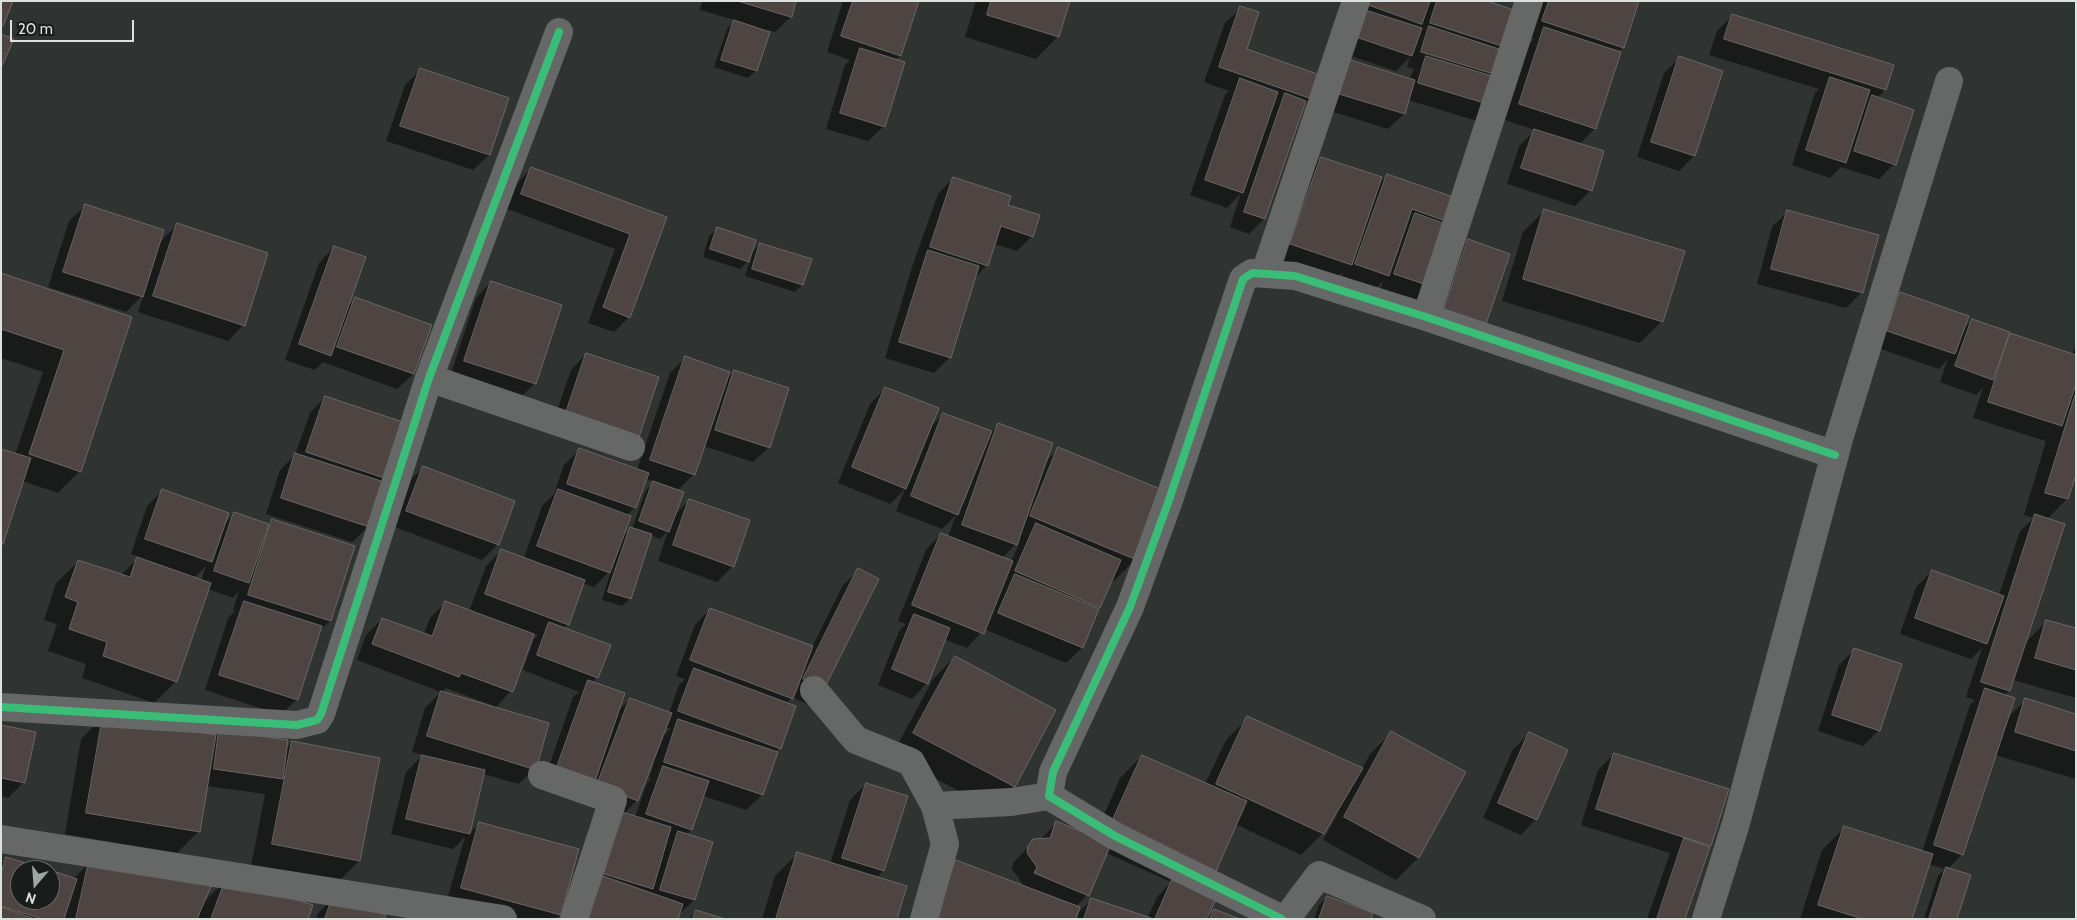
<!DOCTYPE html>
<style>
body{margin:0}
#map{position:relative;width:2077px;height:920px;overflow:hidden;background:#2f3332;font-family:Cabin,sans-serif}
canvas{display:block}
.frame{position:absolute;inset:0;border:2px solid #dce2e0;pointer-events:none}
.north{position:absolute;left:10px;top:860px;width:50px;height:50px;box-sizing:border-box;background:#181c1b;border:1px solid #666b6a;border-radius:50%;rotate:198deg;font-size:14px;font-weight:700;line-height:20px;text-align:center;color:#dce2e0}
.north::after{content:'';display:block;margin:auto;width:18px;height:22px;background:#9fa5a3;clip-path:polygon(50% 0,100% 100%,50% 72%,0 100%)}
.scale{position:absolute;left:10px;top:20px;width:124px;height:22px;box-sizing:border-box;border:2px solid #dce2e0;border-top:0;padding-left:6px;font-size:15px;line-height:18px;white-space:nowrap;color:#dce2e0;-webkit-text-stroke:4px #181c1b;paint-order:stroke}
</style>
<div id="map">
<canvas width="2077" height="920"></canvas>
<div class="frame"></div>
<div class="north">N</div>
<div class="scale">20 m</div>
</div>
<script>
const g = document.querySelector('canvas').getContext('2d');
g.lineJoin = 'round';
function paint(path, color) {
  g.fillStyle = color;
  g.fill(path, 'evenodd');
}
function strokePath(path, color, width, dash) {
  g.strokeStyle = color;
  g.lineWidth = width;
  g.lineCap = dash ? 'butt' : 'round';
  g.setLineDash(dash || []);
  g.stroke(path);
}
paint(new Path2D(`
 M702 1H795L791 17 775 32 769 30 756 71 748 78 714 67 727 29 735 20 700 10Z
 M843 1H918L900 56 895 60 884 126 868 141 826 129 845 65 850 60 827 52Z
 M976 1H1068L1058 36 1036 59 965 37Z
 M1348 1H1483L1518 12 1477 121 1408 100 1404 114 1388 129 1324 109 1335 77 1409 80 1414 69 1407 67 1410 57 1396 71 1332 50Z
 M1539 1H1638L1623 47 1618 52 1595 128 1579 145 1591 190 1575 206 1507 184 1519 146 1535 130 1505 120 1529 44 1534 39 1528 37Z
 M1241 8 1245 50 1311 99 1302 108 1264 219 1249 234 1230 227 1241 193 1227 208 1190 195 1225 95 1229 91 1204 82 1225 23Z
 M1732 16 1892 66 1885 90 1877 98 1894 164 1879 179 1841 167 1830 178 1792 165 1815 93 1819 89 1709 55 1717 31Z
 M1679 58 1694 156 1679 171 1637 157 1664 73Z
 M420 70 507 99 489 155 473 170 386 141 405 85Z
 M1321 158 1378 184 1387 175 1450 222 1416 302 1380 290 1383 281 1373 291 1341 280 1343 272 1335 280 1276 259 1305 174Z
 M531 169 666 218 629 317 614 332 588 323 615 249 507 209 516 184Z
 M953 178 1007 205 1032 236 1017 251 994 244 987 265 974 279 950 357 934 373 885 358 912 267 938 194Z
 M85 206 158 244 177 225 243 325 228 341 138 312 144 294 126 312 48 287 69 221Z
 M1545 210 1662 321 1640 343 1502 301 1523 232Z
 M1788 211 1877 235 1861 293 1846 308 1757 284 1772 227Z
 M717 229 750 255 760 244 802 285 795 292 745 276 751 258 740 269 703 257 709 236Z
 M1468 240 1509 254 1429 325 1453 256Z
 M334 247 347 307 356 299 430 326 413 374 397 389 323 362 315 370 285 360 319 263Z
 M1 274 131 318 80 471 58 493 22 481 15 455 43 372 1 358Z
 M491 282 560 305 534 384 519 399 450 376 476 298Z
 M1900 293 1963 330 1972 320 2005 340 2011 335 2072 355 2076 344V470L2067 499 2047 519 2025 643 2047 621 2076 629V698L2013 680 2009 691 2004 696 2006 719 2026 700 2076 715V779L1995 755 1962 854 1948 869 1955 919H1924L1938 876 1945 869 1928 864 1911 919H1800L1822 850 1844 828 1922 852 1970 705 1975 700 1966 697 1982 648 1971 659 1900 634 1916 587 1932 571 1999 595 2020 531 2034 518 2024 515 2046 441 1973 418 1983 388 1976 395 1940 382 1948 359 1939 369 1872 346 1885 309Z
 M586 354 658 378 550 431 571 370Z
 M685 358 726 379 734 371 769 447 753 462 703 446 694 474 677 491 674 516 689 500 733 566 717 582 658 561 668 531 660 539 650 535 630 599 622 606 602 600 611 570 594 587 582 583 567 624 563 629 597 677 592 683 617 712 630 699 669 713 679 685 685 679 676 676 695 625 710 609 812 647 843 585 859 570 823 689 807 704 792 697 787 703 780 748 775 752 762 795 746 810 703 796 691 830 686 835 711 842 694 900 678 915 578 919 621 815 541 789 573 697 579 692 523 670 534 639 538 635 533 633 511 691 495 708 534 769 519 784 483 774 468 835 480 823 560 915 556 919H503L446 903 465 837 453 849 391 834 406 772 423 755 412 752 425 708 441 692 357 660 366 635 382 619 424 634 430 618 445 603 469 612 486 566 502 550 524 558 542 506 554 494 564 465 579 450 637 470 670 373ZM646 479 654 482 646 490 632 529 623 536 627 515 635 507ZM446 688 491 705V707L442 692ZM665 727 670 729 661 738ZM652 763H654L649 778 651 779 647 783 635 817 624 814 637 800Z
 M885 388 930 428 943 414 991 432 998 425 1045 462 1059 449 1136 559 1114 581 1111 580 1082 648 1066 663 984 629 967 648 944 639 927 683 912 699 878 685 899 631 906 624 898 621 926 550 941 534 948 537 956 515 942 529 896 511 905 489 890 504 838 483 870 404ZM1021 539 1011 562 1002 558Z
 M325 397 383 478 379 482 368 527 352 542 266 514 280 470 295 455 310 413Z
 M423 468 498 544 482 560 392 526 407 483Z
 M162 491 224 524 234 514 268 525 272 521 330 621 318 632 296 700 281 715 205 690 228 618 235 611 233 610 239 591 233 598 208 589 176 681 154 703 82 678 86 664 48 651 57 624 44 620 56 583 79 561 120 576 139 557 131 554 147 506ZM206 566 201 581 194 578Z
 M1854 650 1879 730 1863 746 1818 731 1839 665Z
 M955 657 1054 711 1014 787 992 809 892 755 933 679Z
 M103 717 215 736 220 731 286 749 292 742 359 861 337 883 251 866 265 794 206 786 199 831 177 853 65 834 81 739Z
 M1248 718 1362 769 1370 754 1392 732 1465 772 1418 858 1396 880 1323 840 1337 815 1335 814 1323 833 1301 855 1235 824 1215 870 1206 918 1214 910 1236 919H921L934 884 956 862 1021 886 1022 883 1012 869 1013 863 1034 841 1040 840 1057 822 1094 838 1120 778 1142 756 1205 784 1226 740ZM1106 853 1171 882 1157 897 1147 919 1092 899 1077 914 1076 907 1087 895Z
 M1 726 24 782 8 798 1 796Z
 M1529 734 1536 819 1521 835 1483 818 1513 749Z
 M1614 754 1727 790 1684 919H1647L1670 853 1581 825 1598 770Z
 M866 784 906 797 883 871 876 878 896 919H762L775 876 797 854 830 864 850 800Z
 M7 858 45 870H20V900H50V872L73 879 90 862 202 904 226 880 307 919H198L200 914 198 913 195 919H1V864Z
 M1327 897 1370 919H1314L1319 905Z
 M333 898 383 919H316L318 913Z
 M696 911 721 919H689Z`), '#0007');
const building = new Path2D(`
 M1 1H13L3 26 1 25Z
 M738 1H796L792 17Z
 M853 1H919L901 56 841 36Z
 M991 1H1070L1059 37 987 15Z
 M1358 1H1430L1422 24Z
 M1437 1H1487L1520 12 1508 48 1430 23Z
 M1549 1H1639L1624 48 1542 21Z
 M1240 6 1259 12 1247 49 1320 75 1312 99 1219 67Z
 M1356 7 1422 28 1412 56 1347 34Z
 M1732 14 1894 65 1886 90 1724 39Z
 M734 20 770 32 757 71 721 60Z
 M1429 26 1508 52 1500 76 1421 52Z
 M1544 27 1621 52 1596 129 1519 104Z
 M1 34 14 39 1 68Z
 M860 48 905 62 885 127 840 113Z
 M1426 56 1502 79 1494 106 1418 83Z
 M1679 56 1723 71 1695 156 1651 142Z
 M1350 60 1415 80 1405 114 1339 94Z
 M420 68 509 98 490 155 400 126Z
 M1830 77 1870 90 1846 163 1806 150Z
 M1240 78 1278 92 1243 193 1205 180Z
 M1285 93 1306 101 1265 219 1244 212Z
 M1872 95 1914 110 1896 165 1854 151Z
 M1534 129 1604 151 1592 191 1521 168Z
 M1321 157 1382 177 1352 265 1290 244Z
 M531 167 667 217 630 318 603 307 630 234 521 194Z
 M1387 174 1459 199 1451 223 1412 209 1389 276 1355 264Z
 M953 177 1011 196 1008 205 1040 215 1033 237 1001 226 988 266 930 247Z
 M85 204 164 230 143 297 63 272Z
 M1544 209 1685 251 1663 322 1523 279Z
 M1787 210 1879 235 1863 293 1771 269Z
 M1415 213 1454 227 1433 287 1394 274Z
 M177 223 268 253 245 326 153 296Z
 M717 227 756 240 749 262 710 249Z
 M1468 239 1510 254 1486 324 1444 310Z
 M760 243 812 259 803 285 752 269Z
 M334 246 366 257 331 356 299 344Z
 M928 250 979 266 951 358 899 342Z
 M1 273 132 317 81 472 29 454 64 350 1 329Z
 M491 281 562 305 536 384 464 361Z
 M1900 292 1969 316 1955 354 1887 331Z
 M355 297 432 325 414 374 337 347Z
 M1972 319 2010 332 1993 380 1955 366Z
 M2010 333 2076 355V384L2062 426 1988 402Z
 M586 353 659 377 638 440 565 416Z
 M685 356 730 372 695 475 650 460Z
 M734 370 789 388 770 448 715 430Z
 M885 387 939 408 906 489 852 467Z
 M2076 392V475L2068 499 2045 493Z
 M325 396 403 422 384 478 306 452Z
 M943 413 992 431 958 515 911 496Z
 M998 423 1053 443 1017 545 962 525Z
 M1058 447 1165 491 1137 560 1030 516Z
 M579 448 649 473 636 508 567 484Z
 M1 449 31 458 3 544H1Z
 M295 453 384 482 369 527 281 498Z
 M423 466 515 501 499 545 406 511Z
 M653 481 684 492 669 532 639 521Z
 M162 489 229 513 212 562 145 539Z
 M558 489 631 516 610 573 537 546Z
 M689 499 750 520 734 567 673 545Z
 M234 512 269 524 249 583 214 571Z
 M2035 514 2065 524 2010 691 1981 682Z
 M272 519 355 546 331 621 248 595Z
 M1036 523 1121 560 1100 608 1015 571Z
 M630 527 652 534 631 599 608 592Z
 M941 533 1013 561 984 634 912 605Z
 M501 549 585 580 569 625 485 594Z
 M137 557 211 583 177 682 103 656 107 642 69 629 78 602 65 597 78 560 130 577Z
 M858 568 879 579 824 689 803 679Z
 M1932 570 2004 596 1987 644 1915 618Z
 M1015 574 1099 609 1083 648 998 613Z
 M244 601 322 626 298 700 219 675Z
 M445 601 534 634 513 692 461 673 459 677 372 644 382 618 432 636Z
 M710 608 813 646 793 699 690 660Z
 M914 614 950 628 928 684 892 669Z
 M2046 620 2076 628V670L2035 658Z
 M549 622 611 645 598 678 537 655Z
 M1854 648 1902 664 1880 731 1832 715Z
 M955 656 1056 710 1015 787 913 733Z
 M694 668 796 706 781 749 678 711Z
 M588 680 625 693 593 787 555 773Z
 M1985 688 2015 698 1963 855 1934 845Z
 M441 691 549 723 536 770 427 736Z
 M630 698 672 713 638 801 597 785Z
 M2025 698 2076 714V751L2015 732Z
 M103 716 216 735 200 832 86 813Z
 M1247 716 1363 768 1324 834 1216 784Z
 M678 719 778 752 763 795 664 762Z
 M1 725 36 732 25 783 1 778Z
 M219 730 288 740 283 779 214 769Z
 M1391 731 1466 772 1419 858 1344 817Z
 M1529 732 1568 750 1537 820 1498 803Z
 M292 741 380 758 360 861 272 844Z
 M1614 753 1729 789 1711 846 1596 809Z
 M422 755 485 770 470 834 406 819Z
 M1142 755 1247 801 1216 871 1111 824Z
 M663 766 709 781 692 830 646 814Z
 M866 783 908 796 884 871 842 858Z
 M622 812 671 827 653 889 604 874Z
 M1056 821 1111 844 1089 896 1034 873 1037 867 1027 853 1028 846 1033 839 1050 838Z
 M479 822 579 849 561 915 461 888Z
 M1844 826 1933 854 1912 919H1863L1818 905Z
 M678 831 713 842 695 900 660 890Z
 M1684 838 1710 847 1685 919H1657Z
 M797 852 907 886 897 919H776Z
 M6 857 49 870H20V900H50V870L77 879 64 919H42L1 906V874Z
 M956 860 1080 907 1076 919H934Z
 M89 861 215 877 197 919H76Z
 M1946 867 1971 875 1957 919H1929Z
 M603 876 683 904 678 919H588Z
 M226 879 313 905 308 919H211Z
 M1172 880 1216 899 1207 919H1155Z
 M333 896 386 915 385 919H325Z
 M1327 896 1373 913 1371 919H1319Z
 M1091 898 1151 918 1150 919H1084Z
 M1 907 35 919H1Z
 M1214 909 1240 919H1210Z
 M696 910 725 919H693Z`);
paint(building, '#4e4542');
strokePath(building, '#686867', 1);
strokePath(new Path2D(`
 M1265 273 1356 1
 M1426 317 1529 1
 M429 378 631 447
 M814 690 856 740 911 762 935 806 945 844 924 919
 M1 707 297 725 317 720 321 714 429 378 559 32
 M542 775 613 800 574 919
 M935 806 1011 802 1049 796
 M1 839 503 919
 M1282 919 1115 836 1049 796 1053 772 1130 607 1168 503 1243 279 1252 273 1295 276 1426 317 1835 455
 M1286 919 1319 875 1422 919
 M1706 919 1736 823 1839 439 1949 81`), '#656867', 28);
strokePath(new Path2D(`
 M1 707 297 725 317 720 321 714 429 378 559 32
 M1282 919 1115 836 1049 796 1053 772 1130 607 1168 503 1243 279 1252 273 1295 276 1426 317 1835 455`), '#3abd76', 8);
</script>
